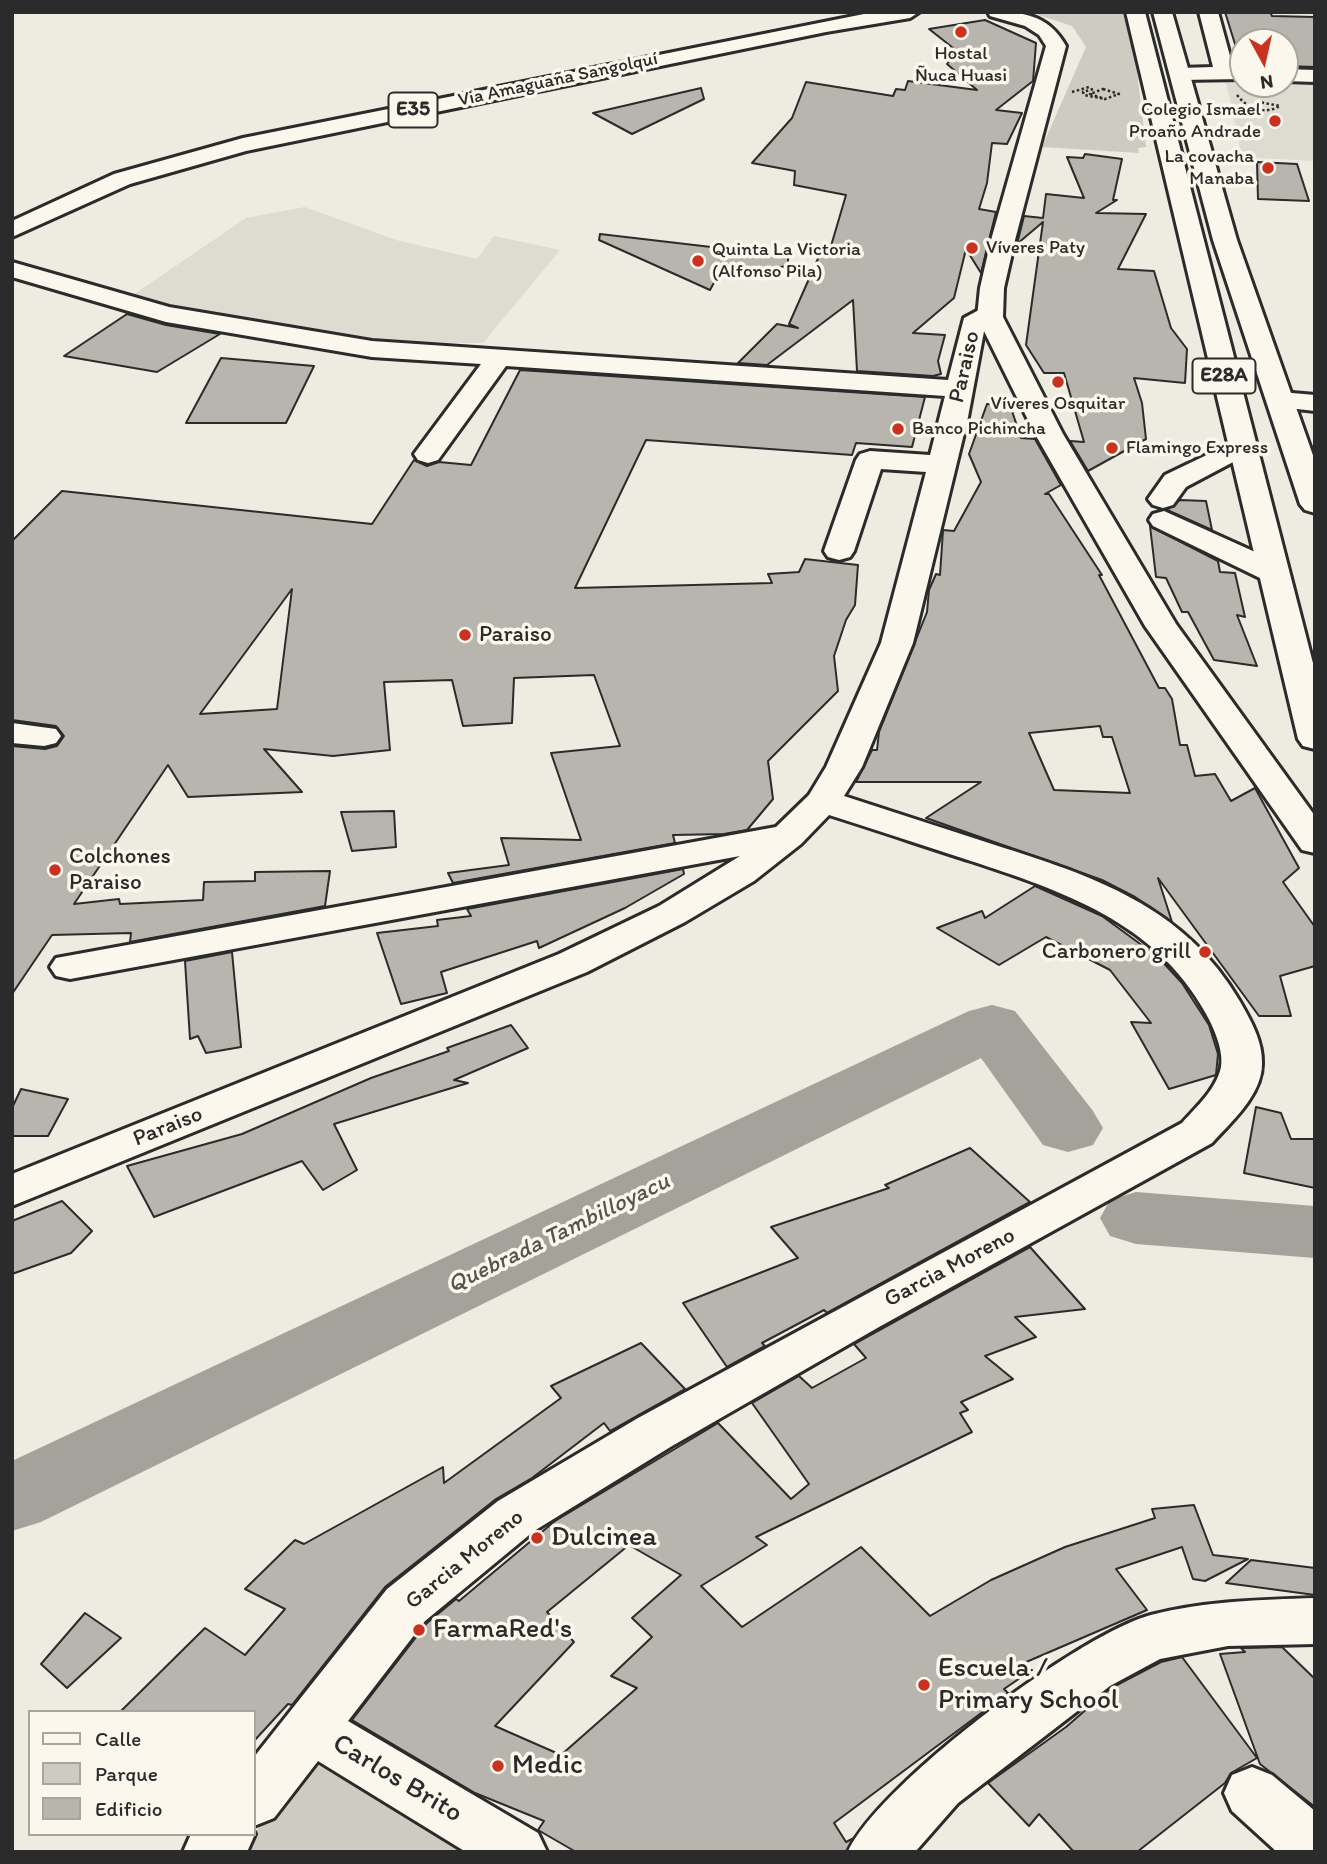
<!DOCTYPE html>
<meta charset="utf-8">
<style>
body{margin:0}
#map{position:relative;width:1327px;height:1864px;overflow:hidden;background:#eeebe0;font-family:Itim,sans-serif}
canvas{display:block}
.frame{position:absolute;inset:0;border:14px solid #2b2b2b;pointer-events:none}
.legend{position:absolute;left:28px;top:1710px;width:228px;height:126px;box-sizing:border-box;background:#fbf7ec;border:2px solid #a8a59f;margin:0;padding:9px 12px;list-style:none;font-size:21px;color:#2b2b2b}
.legend li{display:flex;align-items:center;gap:14px;height:35px}
.legend b{width:35px;border:2px solid #a8a59f}
.north{position:absolute;left:1229px;top:28px;width:70px;height:70px;box-sizing:border-box;background:#fbf7ec;border:2px solid #a8a59f;border-radius:50%;rotate:172deg;font-size:19px;font-weight:700;line-height:28px;text-align:center;color:#2b2b2b}
.north::after{content:'';display:block;margin:auto;width:24px;height:32px;background:#c8321e;clip-path:polygon(50% 0,100% 100%,50% 72%,0 100%)}
</style>
<div id="map">
<canvas width="1327" height="1864"></canvas>
<div class="frame"></div>
<ul class="legend">
<li><b style="height:9px;background:#fbf7ec"></b>Calle</li>
<li><b style="height:19px;background:#cecbc2"></b>Parque</li>
<li><b style="height:19px;background:#b8b5ae"></b>Edificio</li>
</ul>
<div class="north">N</div>
</div>
<script>
const g = document.querySelector('canvas').getContext('2d');
g.lineJoin = 'round';
function paint(path, color) {
  g.fillStyle = color;
  g.fill(path, 'evenodd');
}
function strokePath(path, color, width, dash) {
  g.strokeStyle = color;
  g.lineWidth = width;
  g.lineCap = dash ? 'butt' : 'round';
  g.setLineDash(dash || []);
  g.stroke(path);
}
function write(font, color, halo, rows, align = 'center') {
  g.font = font + ' Itim,sans-serif';
  g.lineWidth = 7;
  g.setLineDash([]);
  g.textBaseline = 'middle';
  g.strokeStyle = halo;
  g.fillStyle = color;
  for (const [text, x, y, turn = 0] of rows) {
    g.save();
    g.translate(x, y);
    g.rotate((+turn || 0) * Math.PI / 180);
    g.textAlign = isNaN(turn) ? turn : align;
    if (halo) g.strokeText(text, 0, 0);
    g.fillText(text, 0, 0);
    g.restore();
  }
}
paint(new Path2D(`
 M1225 77H1243V84H1285V79L1315 80V161L1242 157Z
 M305 207 396 240 477 259 494 236 560 250 483 343 373 342 266 326 127 299 246 218Z`), '#dedbd1');
paint(new Path2D(`
 M1030 12H1130L1146 147 1138 148 1139 153 1042 147 1086 47 1072 26Z
 M310 1761 475 1852H240Z`), '#cecbc2');
paint(new Path2D(`
 M992 1005 1015 1011 1093 1111 1103 1128 1093 1145 1068 1152 1043 1145 981 1058 41 1522 12 1531V1461L969 1011Z
 M1136 1192 1315 1206V1258L1136 1244 1110 1236 1100 1218 1110 1200Z`), '#a4a29a');
const building = new Path2D(`
 M1225 12H1270L1272 16 1315 17V67L1285 66V42H1243V61L1240 60Z
 M985 20 1036 43 1034 69 1033 81 996 110 1022 113 1007 144 992 143 987 183 979 209 996 212 981 273 966 249 954 298 913 333 945 335 938 361 941 374 933 376 857 371 853 300 767 365 738 363 777 324 798 328 789 324 824 245 831 246 846 195 794 185 795 171 752 163 792 118 806 82 893 96 896 89 905 90 908 81 977 90 947 64 957 51 929 29Z
 M701 88 704 99 632 134 593 113Z
 M1085 154 1122 159 1113 200H1117L1096 213 1146 214 1118 269 1154 271 1171 328 1187 349 1185 383 1134 378 1142 403 1146 439 1088 471 1070 441 1084 442 1064 373H1044L1026 345 1043 222 1017 244 1024 216 1043 218 1046 194 1084 198 1067 157 1083 158Z
 M1257 162 1297 164 1309 201 1258 199Z
 M600 234 788 256V266L718 275 710 290 599 240Z
 M127 314 166 325 220 334 157 372 64 356Z
 M221 358 314 366 286 423H186Z
 M520 370 925 397 912 447 856 443 852 455 646 440 575 588 772 583 768 574 799 572 805 559 858 565 855 605 846 620 834 656 838 691 768 761 773 799 747 830 724 834 673 835 675 843 453 883 448 873 509 865 501 838 581 840 551 753 620 746 594 675 514 678 512 723 463 726 452 680 384 682 390 750 333 756 264 749 302 792 188 797 168 765 74 904 119 899 120 904 203 900 204 882 255 881V872L330 871 325 906 130 942 131 933 52 935 12 994V746L45 749 57 746 64 736 56 726 12 720V541L62 491 372 524 414 460 427 466 439 462 471 465ZM292 589 277 709 200 714Z
 M987 404 1010 405 1021 438 1035 439 1061 485 1045 494H1049L1102 575H1099L1159 688H1165L1172 699 1180 745H1187L1195 776 1215 774 1231 801 1255 788 1299 868 1283 882 1315 927V966L1280 976 1291 1016H1259L1158 878 1172 922 1135 897 1102 880 926 818 981 782H856L872 750H877L879 732 927 612 929 590 936 574 940 575 943 530 954 531 981 482 969 454ZM1100 726 1103 737H1112L1130 793 1054 790 1029 733Z
 M1180 500 1206 501 1212 530 1167 510Z
 M1150 526 1218 561 1220 572 1235 573 1245 617 1237 615 1257 666 1214 660 1188 612H1182L1166 578 1156 577Z
 M394 811 396 847 352 851 341 812Z
 M683 869 684 874 625 908 539 948 537 941 441 972 447 993 401 1004 377 933 438 926 437 920 471 916 467 909Z
 M1035 886 1102 916 1158 957 1182 983 1209 1025 1218 1054 1216 1075 1169 1089 1131 1022 1151 1023 1110 970 1046 937 999 965 937 928 982 911 985 918Z
 M232 952 241 1047 206 1053 198 1036 190 1039 185 961Z
 M511 1025 528 1048 454 1080 468 1083 334 1124 357 1170 323 1190 302 1161 154 1217 127 1166 242 1134 371 1078 449 1051 447 1048Z
 M21 1089 68 1099 48 1136H12V1108Z
 M1256 1107 1281 1113 1291 1139H1315V1188L1244 1173Z
 M970 1148 1030 1202 827 1313 824 1310 762 1343 765 1346 727 1367 683 1303 798 1258 771 1227 889 1188 885 1185Z
 M62 1201 92 1231 71 1253 12 1274V1221Z
 M1030 1247 1085 1309 1015 1317 1036 1337 985 1356 1013 1379 961 1402 968 1410 960 1413 972 1432 756 1537 767 1545 701 1586 742 1627 861 1547 930 1616 991 1580 1065 1547 1155 1518 1152 1509 1194 1505 1213 1555 1248 1559 1205 1581 1193 1579 1182 1547 1116 1569 1147 1610 1003 1672 1032 1670 1004 1689 1008 1693 834 1823 846 1842 854 1838 846 1852H576L538 1830 544 1821 475 1793 352 1720 427 1623 456 1599 459 1601 555 1521 718 1423 791 1499 809 1484 752 1403 799 1376 812 1388 866 1358 854 1344ZM629 1545 681 1575 632 1618 652 1637 611 1676 637 1688 561 1755 495 1726 574 1642 547 1612Z
 M641 1343 685 1389 610 1431 604 1423 532 1478 496 1499 385 1587 292 1705 288 1704 254 1741V1712H120L205 1628 245 1655 285 1609 245 1589 295 1540 304 1544 443 1467 444 1483 561 1398 551 1386Z
 M1251 1560 1315 1568V1595L1226 1583Z
 M85 1613 121 1638 67 1688 41 1664Z
 M1282 1647 1315 1679V1807L1260 1764 1220 1654 1245 1652 1241 1648Z
 M1182 1657 1257 1758 1231 1773 1225 1783 1137 1852H1074L1039 1814 1029 1826 988 1783 1066 1727 1111 1688 1161 1662Z`);
paint(building, '#b8b5ae');
strokePath(building, '#2b2b2b', 2);
const minor = new Path2D(`
 M1199 12H1218L1233 67H1243V79L1180 80 1170 74 1180 68 1213 67Z
 M1285 69 1315 70V82L1285 81Z
 M12 262 169 307 372 341 948 380 964 318 979 310 999 312 1003 317 999 322 985 326 968 417 913 643 862 767 844 796C894 812 945 829 995 845 1093 876 1184 906 1239 1000 1250 1019 1263 1041 1262 1064 1262 1095 1231 1122 1212 1143L879 1327 672 1446 534 1531 425 1621 348 1721 538 1833 547 1852H466L318 1761 274 1818 254 1826V1757L387 1589 498 1501 638 1418 1182 1123C1197 1106 1216 1090 1221 1067 1224 1050 1213 1026 1205 1012 1155 922 1062 891 971 861 924 846 877 830 829 815L801 844 754 881 685 922 587 972 12 1206V1174L559 954 659 906 740 856 70 979 56 976 50 967 56 958 776 827 809 795 826 767 881 643 926 472 881 469 854 551 850 557 839 560 828 557 824 551 856 460 860 454 870 451 930 455 945 396 506 366 438 460 428 463 418 460 414 454 481 364 372 357 166 322 12 277Z
 M1281 392 1315 395V411L1271 406 1267 400 1271 394Z
 M1242 438 1252 440 1256 446 1252 452 1186 487 1173 505 1163 508 1153 505 1148 499 1165 475Z
 M1164 511 1284 565 1288 572 1284 579 1273 581 1262 579 1153 526 1149 520 1153 514Z
 M12 723 56 729 61 736 56 743 44 746 12 743Z
 M1315 1598V1644L1228 1646 1160 1659 1110 1686 958 1803 915 1852H848C878 1785 1079 1634 1151 1615 1205 1601 1259 1600 1315 1598Z
 M1252 1767 1272 1775 1315 1811V1852H1277L1232 1811 1224 1793 1232 1775Z
 M254 1832 255 1834 247 1852H183L191 1834H254Z`);
const major = new Path2D(`
 M988 12C1022 12 1047 13 1066 46L1015 240 1004 288 1003 317 1063 434 1176 624 1315 816V853L1302 850 1145 626 1035 434 977 317 980 288 991 240 1046 46 1039 35 1025 26 990 16Z`);
const highway = new Path2D(`
 M874 12H919L910 18 826 32 246 151 130 184 12 237V221L114 174 243 138Z
 M1126 12H1145L1315 671V749L1303 746 1298 739Z
 M1153 12H1172L1237 240 1315 461V513L1305 510 1300 504 1213 240Z`);
strokePath(minor, '#2b2b2b', 6);
strokePath(major, '#2b2b2b', 6);
strokePath(highway, '#2b2b2b', 6);
strokePath(new Path2D(`
 M1093 89 1083 92 1084 95 1105 99
 M1103 89 1119 94 1105 99 1090 94Z
 M1072 92 1089 87
 M1237 95C1248 109 1264 115 1280 106L1259 102`), '#2b2b2b', 2.5, [2.5, 2.5]);
paint(minor, '#fbf7ec');
paint(major, '#fbf7ec');
paint(highway, '#fbf7ec');
for (const [x, y, r, color] of [
 [961,32,7,"#c8321e"],
 [1275,121,7,"#c8321e"],
 [1268,168,7,"#c8321e"],
 [972,248,7,"#c8321e"],
 [698,261,7,"#c8321e"],
 [1058,382,7,"#c8321e"],
 [898,429,7,"#c8321e"],
 [1112,448,7,"#c8321e"],
 [465,635,7,"#c8321e"],
 [55,870,7,"#c8321e"],
 [1205,952,7,"#c8321e"],
 [537,1538,7,"#c8321e"],
 [419,1630,7,"#c8321e"],
 [924,1685,7,"#c8321e"],
 [498,1766,7,"#c8321e"]
]) {
  const dot = new Path2D();
  dot.arc(x, y, r, 0, 2 * Math.PI);
  g.fillStyle = color;
  g.fill(dot);
  strokePath(dot, '#fbf7ec', 2.5);
}
write('19px', '#2b2b2b', '#fbf7ec', [
 ["Hostal",961,54,"center"],
 ["Ñuca Huasi",961,76,"center"],
 ["Colegio Ismael",1261,110,"right"],
 ["Proaño Andrade",1261,132,"right"],
 ["La covacha",1254,157,"right"],
 ["Manaba",1254,179,"right"],
 ["Víveres Paty",986,248],
 ["Quinta La Victoria",712,250],
 ["(Alfonso Pila)",712,272],
 ["Víveres Osquitar",1058,404,"center"],
 ["Banco Pichincha",912,429],
 ["Flamingo Express",1126,448]
], 'left');
write('19px', '#2b2b2b', '#fbf7ec', [
 ["Via Amaguaña Sangolquí",558,80,-12]
]);
for (const [x, y, w] of [
 [413,110,49],
 [1224,376,63]
]) {
  const box = new Path2D();
  box.roundRect(x - w / 2, y - 17.5, w, 35, 5);
  g.fillStyle = '#fbf7ec';
  g.fill(box);
  strokePath(box, '#2b2b2b', 2);
}
write('bold 21px', '#2b2b2b', null, [
 ["E35",413,110],
 ["E28A",1224,376]
]);
write('23px', '#2b2b2b', '#fbf7ec', [
 ["Paraiso",965,367,-77],
 ["Paraiso",168,1127,-22],
 ["Garcia Moreno",950,1268,-28],
 ["Garcia Moreno",465,1560,-39]
]);
write('23px', '#2b2b2b', '#fbf7ec', [
 ["Paraiso",479,635],
 ["Colchones",69,857],
 ["Paraiso",69,883],
 ["Carbonero grill",1191,952,"right"]
], 'left');
write('italic 24px', '#555552', '#fbf7ec', [
 ["Quebrada Tambilloyacu",559,1234,-26]
]);
write('28px', '#2b2b2b', '#fbf7ec', [
 ["Dulcinea",551,1538],
 ["FarmaRed's",433,1630],
 ["Escuela /",938,1669],
 ["Primary School",938,1701],
 ["Medic",512,1766]
], 'left');
write('28px', '#2b2b2b', '#fbf7ec', [
 ["Carlos Brito",397,1779,31]
]);
</script>
